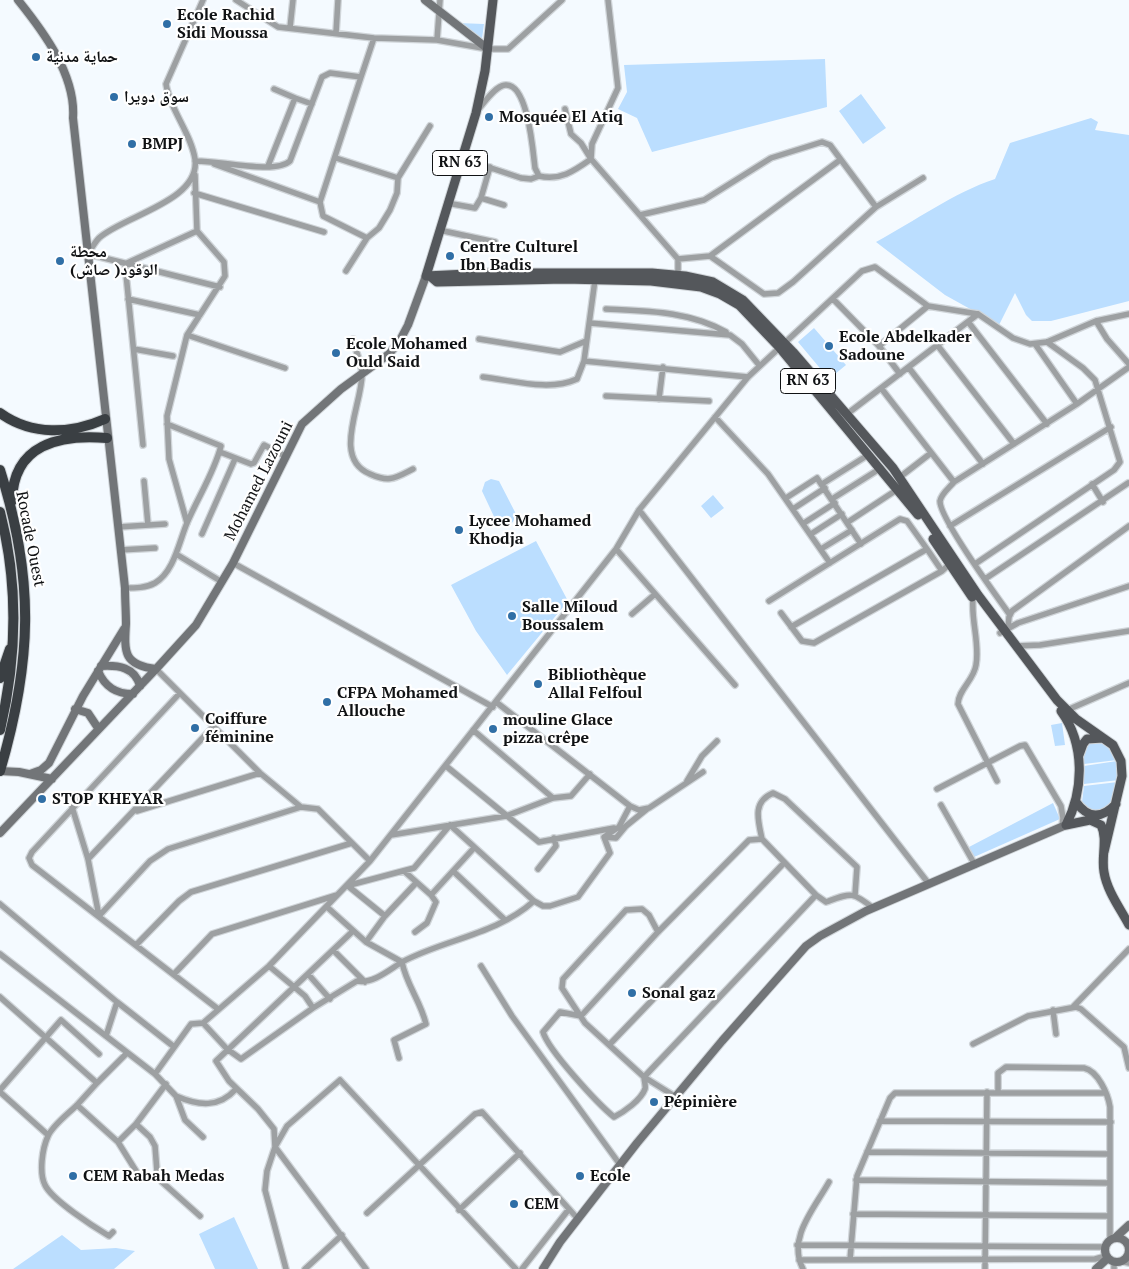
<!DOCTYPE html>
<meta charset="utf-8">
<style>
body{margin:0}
canvas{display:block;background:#f4faff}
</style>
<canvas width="1129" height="1269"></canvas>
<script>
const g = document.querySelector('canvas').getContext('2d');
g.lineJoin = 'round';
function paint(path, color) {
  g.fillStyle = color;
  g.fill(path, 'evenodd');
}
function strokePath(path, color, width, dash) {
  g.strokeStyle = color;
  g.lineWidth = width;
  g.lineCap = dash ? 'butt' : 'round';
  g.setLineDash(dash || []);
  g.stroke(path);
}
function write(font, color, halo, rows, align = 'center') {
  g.font = font + ' "PT Serif","Noto Naskh Arabic",serif';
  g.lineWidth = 4.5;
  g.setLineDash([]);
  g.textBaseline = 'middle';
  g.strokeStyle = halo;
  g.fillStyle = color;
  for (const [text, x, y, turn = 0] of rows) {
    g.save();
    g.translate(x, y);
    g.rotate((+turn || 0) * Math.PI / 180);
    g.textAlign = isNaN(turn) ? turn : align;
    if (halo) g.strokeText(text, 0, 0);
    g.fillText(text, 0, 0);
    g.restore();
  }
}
paint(new Path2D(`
 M458 23 484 24 482 39Z
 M825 59 827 107 652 152 637 118 618 109 627 92 624 65Z
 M861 94 886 128 863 144 839 111Z
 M1091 118 1098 122 1095 130 1129 135V301L1051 321H1032L1026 315 1015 293 999 325 945 295 876 242C915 221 953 193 995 179L1010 143Z
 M814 328 846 365 829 379 798 342Z
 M491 479 499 481 516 514 513 522 506 526 497 523 482 491 485 482Z
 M713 495 724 508 711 518 701 506Z
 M536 541 568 601 507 675 476 631 451 585Z
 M1062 723 1065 745 1055 746 1051 725Z
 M1094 740 1106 744 1117 760 1084 764C1083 752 1083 747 1094 740Z
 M1117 761 1119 780 1084 784V766Z
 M1118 782 1108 810 1089 813 1082 802 1084 786Z
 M1053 803 1060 819 974 857 969 847Z
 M234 1217 258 1269H215L199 1234Z
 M62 1235 81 1250 116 1248 135 1251 114 1269H13Z`), '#bbdeff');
const street = new Path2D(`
 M203 0 166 84C170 110 191 133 195 159 201 201 123 216 99 238 95 242 91 249 88 254L220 287
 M236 0 278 27 374 38 437 40 488 49H508L562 0
 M608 0 618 88 592 144 591 159 678 259V277
 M290 28 293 0
 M336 33 338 0
 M437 40 440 0
 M361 77 320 202 323 216 367 238
 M274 89 295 98
 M477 111C484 103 495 86 505 85 528 82 533 152 535 168L539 176C560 181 574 171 591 159L581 143 571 134 565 109
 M336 158 398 178
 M461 158 521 178 531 179 539 176
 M195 161C217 160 275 175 290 161L322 77 330 73 361 77 374 38
 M214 164 320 202
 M268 166 295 98 312 104
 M194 193 324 232
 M481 198 504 205
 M447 203 475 208 481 198 490 167
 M640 215 704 200 771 158 822 142 830 145 876 207
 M439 230 495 242
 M710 256 764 294 778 293 793 282 876 207 923 178
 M678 259 710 256 840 160
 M346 271 367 238 379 228 390 210 397 193 398 178 430 126
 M128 299 200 315
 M833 299 879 346 900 374
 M606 309C647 311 689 311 726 332
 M1096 321 1107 339 1129 364
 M590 323 730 335 742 344 759 365
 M969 323 1047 424
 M187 335 285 368
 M353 339C355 350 361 361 362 373 363 403 331 458 370 474 390 483 395 478 413 469
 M479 339 560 352 586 341
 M1035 344 1077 404
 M879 346 928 306
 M938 346 1014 444
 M134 349 173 356
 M584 361 748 377
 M909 368 983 464
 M483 377C512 380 549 392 577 379L584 361 595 280
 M881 388 954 482
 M606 396 709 401
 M659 399 663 367
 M847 414 978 314
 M715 417 768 474 830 563
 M143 445 125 264 197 231
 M220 452 251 464 254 463 264 445 285 456
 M900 477 931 453
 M144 481 148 525
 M822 484 868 455
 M1092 484 1103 502
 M786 498 817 478 861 544
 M832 499 881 468
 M793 509 825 488
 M639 510 929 884
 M848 522 898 489
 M187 523 169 459 167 416 187 335 225 276 224 262 197 231 195 175
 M804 523 835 503
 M950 526 1111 427
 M118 527 165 524
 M202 534 235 459
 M811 534 842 514
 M616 549 735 685
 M821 549 852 530
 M927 549 942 571
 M120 550 155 548
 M176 554 222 582
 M233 563 493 707
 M975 564 1114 470 1120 462 1095 380 1083 368 1047 342
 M985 579 1128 483
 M125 588C135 588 146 588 155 583 174 572 179 542 187 523 198 497 214 473 221 446L167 424
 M973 599C971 621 980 644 976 665 974 680 958 690 958 704L997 781
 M769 601 900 519 907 521 927 549 791 627
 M781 613 802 641 814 643 942 571 952 562
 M632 614 654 595
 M1010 615C997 597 939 517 940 501 941 494 950 487 954 482L1077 404 1129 367
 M1008 628 1009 617 1012 611 1129 526
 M1000 633 1018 623 1129 586
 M1016 646 1040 645 1129 631
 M156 669 260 773 301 807 318 809 370 861
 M179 694 32 852 29 858 32 865 218 1009
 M1065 711 1129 683
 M473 730 553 798
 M446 766 539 842 614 828
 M687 781 702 756 717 741
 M937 789 1020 746 1025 745 1061 806 1063 818 1062 827
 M941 805 975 865
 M630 806 639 810 649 808 703 772
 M72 807 88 859 99 916
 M137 811 260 773
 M391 835 506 816 553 798 571 796 590 774
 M604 837 616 838 626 826 647 809
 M762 839 816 895 644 1077C644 1080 646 1086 645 1089 641 1100 624 1112 614 1117 598 1104 548 1050 543 1032L560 1012 581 1016 658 932 749 840Z
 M762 839C758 820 752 802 773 793L785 799 857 867 855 895
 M88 859 214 726
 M538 869 556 846 554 838
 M404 871 431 895 474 848
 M453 871 504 919
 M350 885 414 868 450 825 534 901
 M348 886 385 916
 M816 895 826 902C851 893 852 891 873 908
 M0 904 117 1002 173 1046
 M327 907 366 942 402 962C406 984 421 1002 426 1024L394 1040 399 1058
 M99 916 150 861 168 849 301 807
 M353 931 216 1061 229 1081 258 1109 274 1129 275 1147 366 1269
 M415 932 427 923 436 902 431 895
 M658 932 649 915 642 909 626 910 563 979 562 988 585 1023 644 1077 676 1097
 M366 942 385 916 416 883
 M137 944 179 901 191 892 352 843
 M333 950 365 982
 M0 954 155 1074 176 1096 185 1120 203 1137
 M269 966 305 996 313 1008 357 981C373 984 389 970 402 962 445 939 496 935 534 901L543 906H550L578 897 610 853 604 837 619 827 630 806 496 702
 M481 966 512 1016 621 1166
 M175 973 212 934 337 895
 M308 974 330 999
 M0 997 97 1083 127 1053
 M1073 1007 1129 949
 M1053 1010 1056 1034
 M203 1023 227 1049 241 1059 313 1008
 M106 1036 117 1002
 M610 1044 784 863
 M973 1044 1028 1016 1076 1007 1081 1009 1124 1047 1129 1068
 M155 1074 191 1024 203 1023 269 966 370 861 616 549 639 510 748 377 862 271 875 267 928 306 978 314 1013 338 1030 344 1047 342 1096 321 1129 314
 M166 1084 136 1124 150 1137 155 1146 157 1172 162 1182 200 1216
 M0 1090 61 1020 99 1054
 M0 1092 48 1135
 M998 1093V1073L1006 1067 1084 1068C1098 1071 1108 1094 1110 1107V1239
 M176 1096C199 1106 219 1108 236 1089
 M77 1105 97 1083
 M880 1121 1111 1122
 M118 1142 141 1179
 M867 1152 1110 1154
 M856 1180 1110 1183
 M459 1210 520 1153
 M367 1213 475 1114 482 1112 578 1219
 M853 1214 1110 1216
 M113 1232 109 1236C94 1227 52 1200 45 1185 39 1173 42 1149 48 1136 53 1125 68 1114 77 1105L118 1142 136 1124
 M1127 1244H1129
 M797 1245 1105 1247
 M799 1260 1095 1259 1106 1256
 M850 1260 857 1176 890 1098 895 1093H1106
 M1120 1261 1129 1263
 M286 1269 265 1190 267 1171 275 1147 287 1126 340 1080 516 1269
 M305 1269 342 1235
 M522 1269 569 1209
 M803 1269C787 1238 814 1209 829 1182
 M985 1269 987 1092
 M1114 1269V1262`);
const secondary = new Path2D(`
 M18 0C43 31 76 75 73 118L125 588C125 600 126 612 126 624 124 653 124 665 156 669
 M425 0 488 49
 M101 666C118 665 135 667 140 686
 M98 671C105 687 116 694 133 694
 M75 709 88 713 98 728
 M0 771 19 772 52 779
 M30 774 41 770 49 763 83 696 124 629
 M0 833 156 669 196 625 233 563 302 424 341 389 389 354 399 342 408 325 426 276
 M1105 1250a12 12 0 1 1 24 0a12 12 0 1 1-24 0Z
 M1115 1238 1129 1225
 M543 1269 560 1242 637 1143 722 1041 806 946 820 936 866 911 1066 825
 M1096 1269 1108 1258`);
const primary = new Path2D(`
 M493 0 485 71 476 113 426 276 488 273H652L685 276 713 282 743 300 793 352 893 468 978 595 1057 700 1076 719 1113 745 1121 761 1122 776 1104 852
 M430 276 437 282 564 279 651 281 701 287 720 294 739 305 779 347 918 515
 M933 539 972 597
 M1061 711C1085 744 1084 790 1066 825
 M1079 755 1083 744 1087 739 1103 738
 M1076 802C1088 819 1102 819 1116 804
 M1066 825 1090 820 1101 825C1108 839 1101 857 1104 872 1107 891 1120 908 1129 925`);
const highway = new Path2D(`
 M0 413C32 436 71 434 105 419
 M0 470C35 579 32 662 0 771
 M12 501C13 444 60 434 107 438
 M0 512C19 585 17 657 0 730
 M0 678 10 649`);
strokePath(street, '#d0d5d9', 8);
strokePath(secondary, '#d0d5d9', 10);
strokePath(primary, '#d0d5d9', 11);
strokePath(highway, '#d0d5d9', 12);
strokePath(street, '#9da0a2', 5.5);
strokePath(secondary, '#727578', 8);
strokePath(primary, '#54575b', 9);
strokePath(highway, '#3a3f43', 10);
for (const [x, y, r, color] of [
 [167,24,5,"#306fa6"],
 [36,57,5,"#306fa6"],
 [114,97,5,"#306fa6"],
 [489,117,5,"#306fa6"],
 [132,144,5,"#306fa6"],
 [450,256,5,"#306fa6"],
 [60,261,5,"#306fa6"],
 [829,346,5,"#306fa6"],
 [336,353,5,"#306fa6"],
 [459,530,5,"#306fa6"],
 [512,616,5,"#306fa6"],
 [538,684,5,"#306fa6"],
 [327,702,5,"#306fa6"],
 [195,728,5,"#306fa6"],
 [493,729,5,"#306fa6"],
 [42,799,5,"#306fa6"],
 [632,993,5,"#306fa6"],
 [654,1102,5,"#306fa6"],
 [73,1176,5,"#306fa6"],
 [580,1176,5,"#306fa6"],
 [514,1204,5,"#306fa6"]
]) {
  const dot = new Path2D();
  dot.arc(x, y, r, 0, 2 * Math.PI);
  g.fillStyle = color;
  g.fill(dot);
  strokePath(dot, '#fff', 2);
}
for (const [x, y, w] of [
 [460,163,55],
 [808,381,55]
]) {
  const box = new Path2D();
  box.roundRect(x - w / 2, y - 12.5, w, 25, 4);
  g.fillStyle = '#fff';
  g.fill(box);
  strokePath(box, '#101214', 1);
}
write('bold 15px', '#101214', null, [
 ["RN 63",460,163],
 ["RN 63",808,381]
]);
write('bold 16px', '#101214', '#fff', [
 ["Ecole Rachid",177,15],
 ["Sidi Moussa",177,33],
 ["حماية مدنية",46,57],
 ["سوق دويرا",124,97],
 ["Mosquée El Atiq",499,117],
 ["BMPJ",142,144],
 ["Centre Culturel",460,247],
 ["Ibn Badis",460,265],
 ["محطة",70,252],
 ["الوقود( صاش)",70,270],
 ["Ecole Abdelkader",839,337],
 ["Sadoune",839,355],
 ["Ecole Mohamed",346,344],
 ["Ould Said",346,362],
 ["Lycee Mohamed",469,521],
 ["Khodja",469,539],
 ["Salle Miloud",522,607],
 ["Boussalem",522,625],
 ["Bibliothèque",548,675],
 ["Allal Felfoul",548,693],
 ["CFPA Mohamed",337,693],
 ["Allouche",337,711],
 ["Coiffure",205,719],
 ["féminine",205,737],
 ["mouline Glace",503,720],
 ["pizza crêpe",503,738],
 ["STOP KHEYAR",52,799],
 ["Sonal gaz",642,993],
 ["Pépinière",664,1102],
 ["CEM Rabah Medas",83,1176],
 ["Ecole",590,1176],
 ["CEM",524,1204]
], 'left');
write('16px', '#101214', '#fff', [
 ["Mohamed Lazouni",259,481,-63],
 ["Rocade Ouest",30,539,79]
]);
</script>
